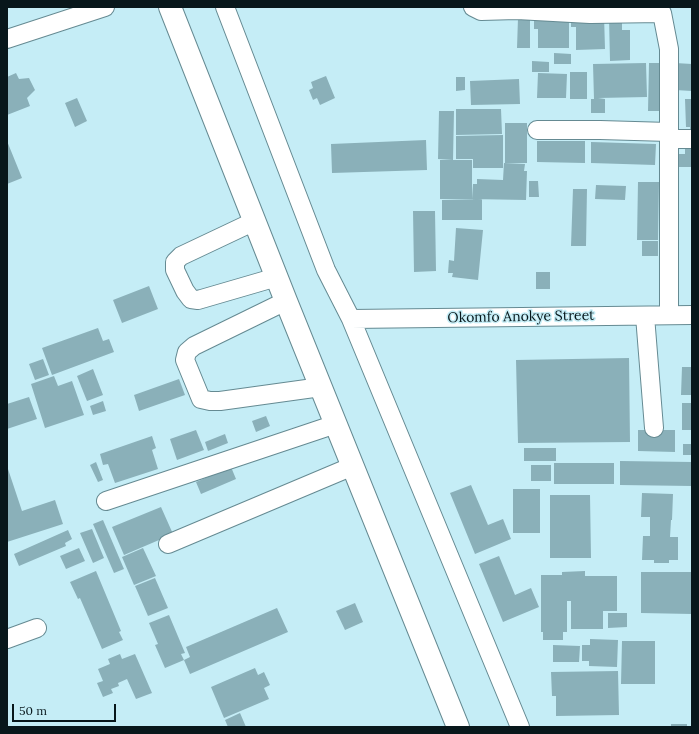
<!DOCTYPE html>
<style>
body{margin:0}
#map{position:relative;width:699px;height:734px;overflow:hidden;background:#c5edf6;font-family:Lora,serif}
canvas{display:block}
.frame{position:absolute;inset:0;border:8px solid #08171b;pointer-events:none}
.scale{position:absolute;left:12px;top:704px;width:104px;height:18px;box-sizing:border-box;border:2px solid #08171b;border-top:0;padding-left:5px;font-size:12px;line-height:14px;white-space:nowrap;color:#08171b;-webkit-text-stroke:3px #c5edf6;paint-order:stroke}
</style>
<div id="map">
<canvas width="699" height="734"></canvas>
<div class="frame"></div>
<div class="scale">50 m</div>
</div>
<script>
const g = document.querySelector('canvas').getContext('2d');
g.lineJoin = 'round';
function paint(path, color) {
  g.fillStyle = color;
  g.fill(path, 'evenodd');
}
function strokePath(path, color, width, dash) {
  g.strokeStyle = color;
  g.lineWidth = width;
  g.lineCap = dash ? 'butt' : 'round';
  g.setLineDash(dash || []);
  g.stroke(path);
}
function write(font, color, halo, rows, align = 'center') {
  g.font = font + ' Lora,serif';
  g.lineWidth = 3;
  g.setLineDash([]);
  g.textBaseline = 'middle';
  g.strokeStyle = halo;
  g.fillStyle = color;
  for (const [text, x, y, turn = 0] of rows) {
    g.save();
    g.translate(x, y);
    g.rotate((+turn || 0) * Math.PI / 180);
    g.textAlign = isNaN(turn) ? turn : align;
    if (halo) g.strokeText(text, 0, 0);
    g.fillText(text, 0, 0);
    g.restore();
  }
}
paint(new Path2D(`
 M604 15 605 49 576 50V27H571V16Z
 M534 17H569V48H538V29H534Z
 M609 17H622V30H630V60L610 61Z
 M518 18H530V48H517Z
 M554 53 571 54V64H554Z
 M532 61 549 62V72H532Z
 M646 63 647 97 598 98 605 99V113H591V99H594L593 64Z
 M649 63H661V111H648Z
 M675 63 692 64V91L675 90Z
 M570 72H587V99H570Z
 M16 73 19 79 29 78 35 90 27 98 30 106 7 115V77Z
 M538 73 567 74 566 98H537Z
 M326 76 335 98 320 105 317 98 313 100 309 90 313 88 311 82Z
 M456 77H465V90L456 91Z
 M519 79 520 104 471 105 470 81Z
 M77 98 87 121 75 127 65 103Z
 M685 99H692V138L690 139V127H686Z
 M456 109H501L502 134 456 135Z
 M439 111H454L453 160 438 159Z
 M505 123H527V163H505Z
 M503 135V168H473V159H456V136Z
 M426 140 427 170 332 173 331 144Z
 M7 141 22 178 7 184Z
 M537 141H585V163L537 162Z
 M685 141H692V167H674V154H685Z
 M591 142 656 144 655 165 591 163Z
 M440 160H472V199H440Z
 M504 163 525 164 524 171H527L526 200 472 199 473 184H477V179L503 180Z
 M529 181H538L539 197H529Z
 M638 182H659L658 240H637Z
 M596 185 626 186 625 200 595 199Z
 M573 189H587L586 246H571Z
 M482 199V220H442V200Z
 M413 211H435L436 271 414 272Z
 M456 228 483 230 478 280 452 277 453 273H448L449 260 454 261Z
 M642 241H658V256H642Z
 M536 272H550V289H536Z
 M149 286 158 309 122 323 113 300Z
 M98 328 103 341 109 339 114 352 52 375 42 348Z
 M629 358 630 442 518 443 516 360Z
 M43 359 49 375 35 380 29 364Z
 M682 367H692V395H681Z
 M93 369 103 395 87 401 77 376Z
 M54 376 58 386 72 381 84 415 45 428 31 384Z
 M179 379 185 395 139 411 134 395Z
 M29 397 37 419 7 429V404Z
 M103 401 106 411 93 415 90 406Z
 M682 403H692V430H682Z
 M266 416 270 426 256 432 252 421Z
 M196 430 204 450 177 460 170 439Z
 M638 430H675V452L638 451Z
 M225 434 228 443 208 451 205 442Z
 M152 436 156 448 152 450 158 469 115 483 108 464 103 465 100 454Z
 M683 444H692V455H683Z
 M524 448H556V461H524Z
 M620 461 692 462V486L620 485Z
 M96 462 103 480 98 482 90 465Z
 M554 463H614V484H554Z
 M531 465H551V481H531Z
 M7 466 22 511 55 500 63 524 7 542Z
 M231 467 236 479 201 494 196 482Z
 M471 485 488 525 503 519 511 539 475 554 450 493Z
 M513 489H540V533H513Z
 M642 493 673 494 672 520H671L670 537H678V560H669V563H654V560H642L643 536H650V517H641Z
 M550 495H590L591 558H550Z
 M161 507 173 534 124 555 112 527Z
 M103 520 124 569 114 573 93 524Z
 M92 529 104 558 93 563 80 533Z
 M68 530 72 539 65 543 66 546 19 566 14 554Z
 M79 548 85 561 66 569 60 556Z
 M143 548 156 576 134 585 122 557Z
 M499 556 515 595 531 588 539 607 503 622 479 564Z
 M96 571 121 631 119 632 123 640 102 649 80 598 78 599 70 582Z
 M585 571V576H617V611H603V629H571V601H567V632H563V640H543V632H541V575H562V572Z
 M641 572H692V614L641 613Z
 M155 578 168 608 148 616 135 586Z
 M355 603 363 622 345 630 336 611Z
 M277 608 288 632 190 674 184 660 190 657 186 647Z
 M608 613H627V627L608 628Z
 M169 615 185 653 181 654 184 660 165 668 155 645 158 644 149 623Z
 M590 639 618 640 617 667 589 666V661H582V645H590Z
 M622 641H655V684H621Z
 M553 645 580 646 579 662H553Z
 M120 654 122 659 135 654 152 693 136 699 127 679 118 683 119 686 111 689 113 693 103 697 97 683 103 681 98 669 110 664 108 659Z
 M255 668 258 675 264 672 270 685 264 688 269 699 224 718 211 687Z
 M618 671 619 715 556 716V696H552L551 672Z
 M240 713 246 727H228L225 720Z
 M671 724H687V727H671Z`), '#8ab0b9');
const minor = new Path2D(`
 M225 7 326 270 351 319 520 727
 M473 7 481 11 517 10 590 14 662 13 669 49V315
 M7 39 105 7
 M537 130H600L669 132
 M669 139H692
 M255 221 181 256 175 262V270L185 291 191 299 198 300 277 277
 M286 301 194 346 187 352 185 360 201 399 210 401H220L321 387
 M645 316 654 428
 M351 319 692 315
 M106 501 336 424
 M168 544 353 466
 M7 639 37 628`);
const major = new Path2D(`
 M170 7 286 301 458 727`);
strokePath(minor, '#658a92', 20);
strokePath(major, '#658a92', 24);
strokePath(minor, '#fff', 18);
strokePath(major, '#fff', 22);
write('14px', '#08171b', '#c5edf6', [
 ["Okomfo Anokye Street",521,317,-1]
]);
</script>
